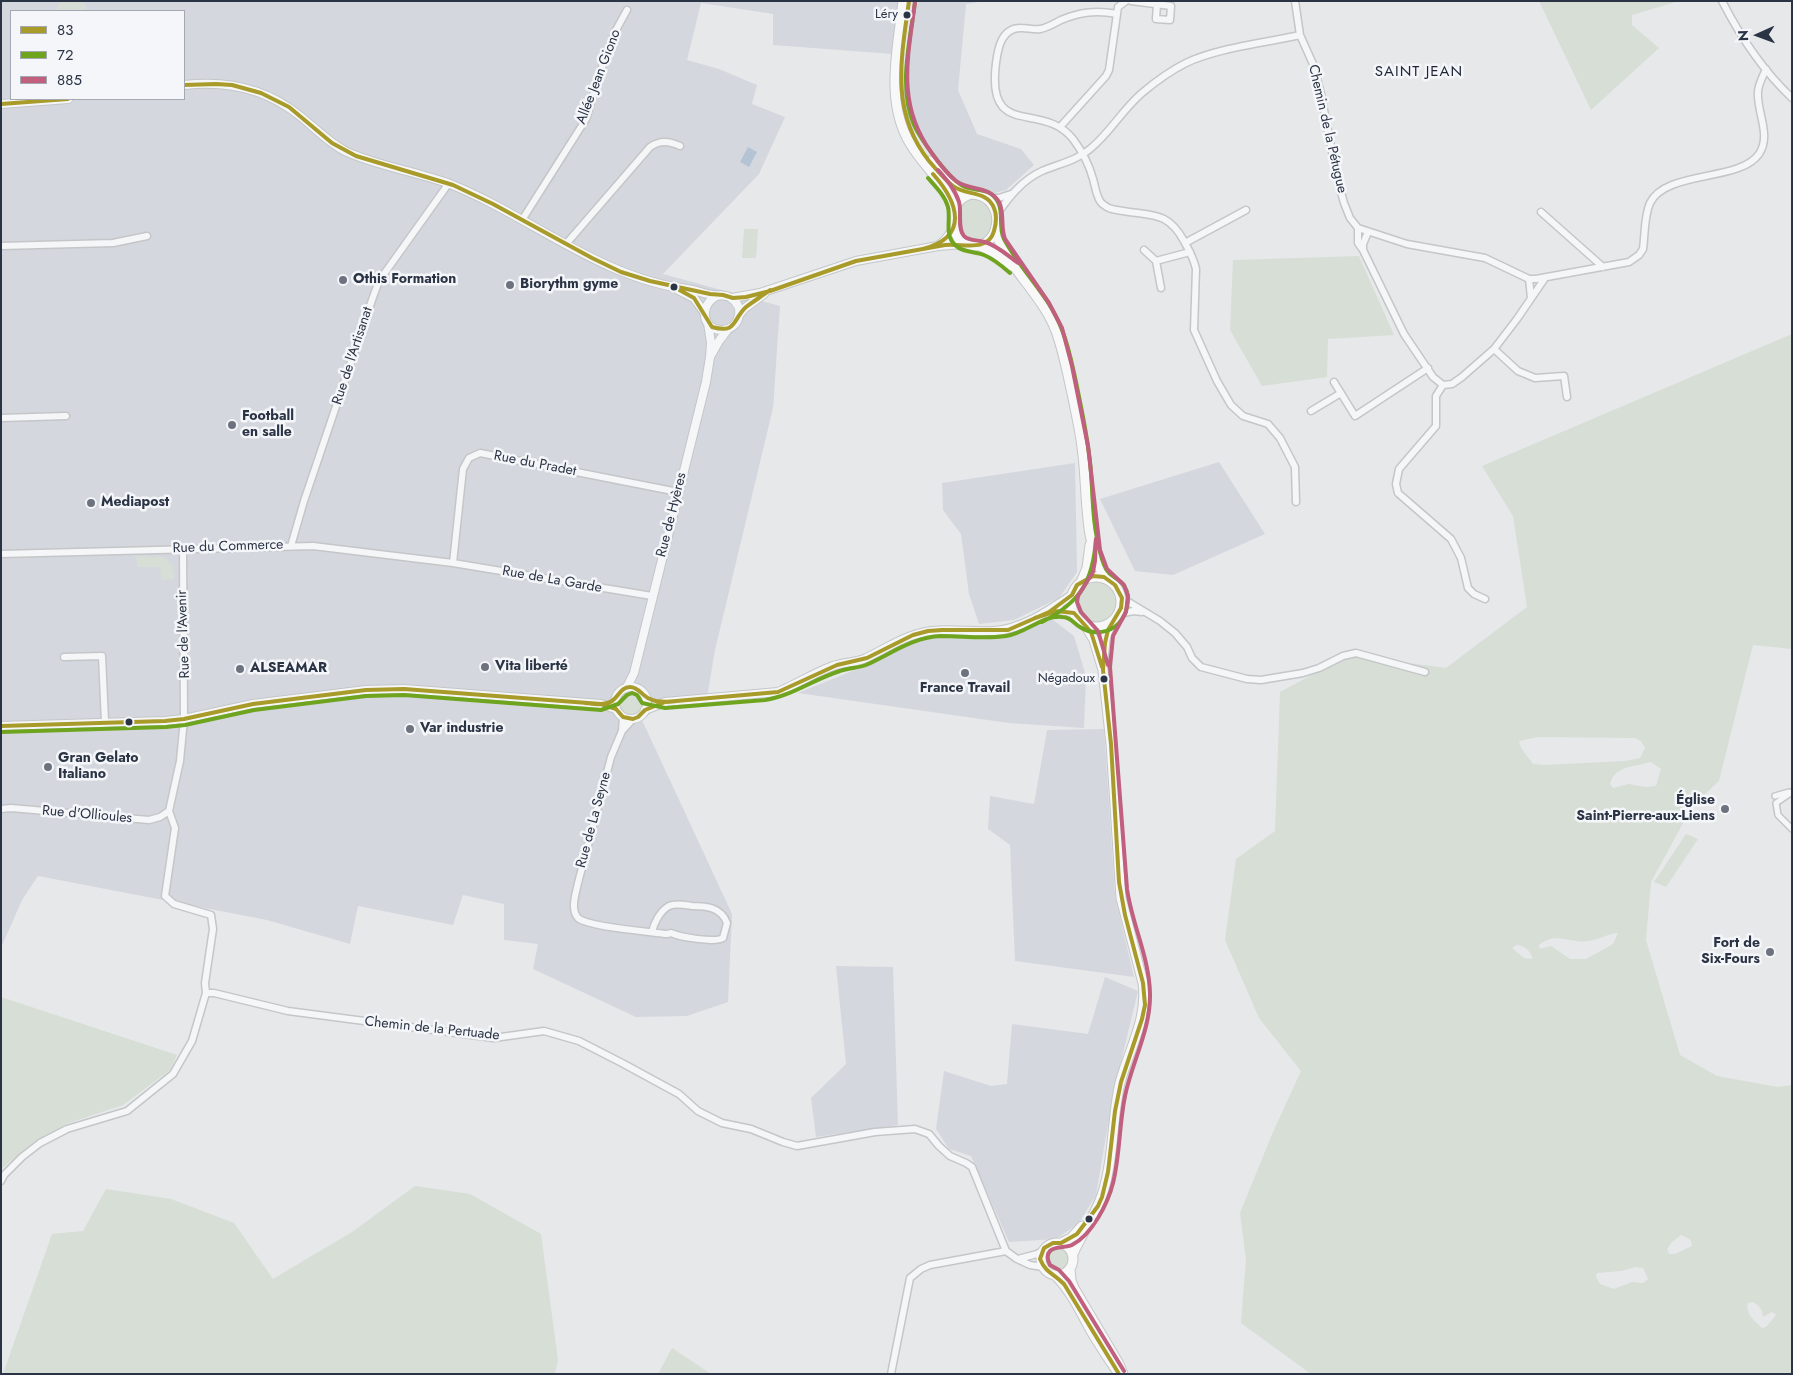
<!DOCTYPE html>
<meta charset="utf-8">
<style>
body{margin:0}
#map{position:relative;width:1793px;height:1375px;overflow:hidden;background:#e6e8ea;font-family:Jost,sans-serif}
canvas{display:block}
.frame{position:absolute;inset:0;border:2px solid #2b3445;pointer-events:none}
.legend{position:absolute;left:10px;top:10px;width:175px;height:90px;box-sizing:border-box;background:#f4f6f9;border:1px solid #a4a8b1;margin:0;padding:6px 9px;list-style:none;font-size:15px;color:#2b3445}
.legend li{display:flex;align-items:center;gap:10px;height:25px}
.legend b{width:25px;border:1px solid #a4a8b1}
.north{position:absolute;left:1733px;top:10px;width:50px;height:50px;-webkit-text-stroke:4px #f4f6f9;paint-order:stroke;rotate:268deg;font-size:14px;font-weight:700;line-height:20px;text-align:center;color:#2b3445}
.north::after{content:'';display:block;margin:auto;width:18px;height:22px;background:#2b3445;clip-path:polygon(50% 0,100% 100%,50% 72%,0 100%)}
</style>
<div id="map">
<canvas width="1793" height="1375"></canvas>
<div class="frame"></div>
<ul class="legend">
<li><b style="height:6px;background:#a89b29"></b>83</li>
<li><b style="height:6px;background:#6fa41f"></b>72</li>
<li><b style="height:6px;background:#c05f7e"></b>885</li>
</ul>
<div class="north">N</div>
</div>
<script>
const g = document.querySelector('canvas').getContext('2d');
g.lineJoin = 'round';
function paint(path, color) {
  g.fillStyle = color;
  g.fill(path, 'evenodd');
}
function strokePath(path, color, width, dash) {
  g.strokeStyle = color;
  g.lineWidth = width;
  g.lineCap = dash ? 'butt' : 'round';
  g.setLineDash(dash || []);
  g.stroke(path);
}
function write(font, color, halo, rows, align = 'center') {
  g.font = font + ' Jost,sans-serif';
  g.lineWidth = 5;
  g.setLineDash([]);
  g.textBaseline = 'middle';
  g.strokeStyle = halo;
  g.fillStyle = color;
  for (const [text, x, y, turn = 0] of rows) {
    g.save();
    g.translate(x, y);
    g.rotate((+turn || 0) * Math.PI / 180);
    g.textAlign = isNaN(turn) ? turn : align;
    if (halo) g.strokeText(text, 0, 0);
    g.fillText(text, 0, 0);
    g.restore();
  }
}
paint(new Path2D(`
 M1 1H898L893 54 773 45V14L701 3 687 60 719 69 757 85 752 104 785 117 759 174 663 274 780 306 773 408 715 650 706 703 655 710 642 720 732 914 728 1002 687 1016 636 1017 533 969 538 944 504 940V904L463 895 453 925 358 906 350 944 267 920 38 876 22 900 1 948ZM11 11H184V99H11Z
 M918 1H984L966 4 958 90 977 134 1021 149 1034 165 1006 190 991 194 961 184 926 148 906 119 902 80Z
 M1219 462 1265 534 1173 575 1135 571 1100 499Z
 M1075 463 1077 572 1059 598 1014 620 979 624 969 594 961 534 943 510 942 483Z
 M1052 619 1074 636 1086 676 1084 728 1009 723 798 693 882 659 923 637 991 639Z
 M1104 729 1115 896 1134 977 1015 961 1010 845 988 829 990 796 1034 804 1047 730Z
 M836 966 893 967 898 1125 816 1137 811 1098 846 1064Z
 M1105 977 1138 991 1113 1095 1096 1195 1079 1223 1056 1239 1009 1242 971 1156 949 1149 936 1129 944 1071 991 1086 1007 1084 1012 1024 1088 1034Z`), '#d4d7dd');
paint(new Path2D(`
 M60 1H82L86 6V11H56Z
 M1539 1H1679L1632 15V25L1659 48 1591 110Z
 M968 195 992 203V237L973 246 955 234 958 202Z
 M744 229H758L756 258H742Z
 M1359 256 1394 335 1328 339 1327 377 1262 386 1230 330 1233 260Z
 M1792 334V649L1753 645 1719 781 1693 805 1651 882 1646 940 1680 1055 1717 1076 1778 1087 1792 1085V1374H1311L1241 1323 1246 1259 1240 1213 1273 1132 1301 1071 1259 1018 1225 940 1236 859 1275 831 1280 692 1349 655 1446 668 1527 607 1513 516 1482 466ZM1538 737 1635 738 1641 741 1645 748 1640 758 1625 761 1544 765 1533 764 1521 748 1519 741ZM1651 762 1661 769 1656 786 1645 787 1629 784 1613 788 1610 784C1615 765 1634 767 1651 762ZM1618 933 1613 944 1586 959H1570L1551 946 1540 949 1539 945C1556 931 1569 944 1588 941 1598 940 1607 934 1618 933ZM1517 945C1526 946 1530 951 1533 959L1524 958 1512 948ZM1681 1235 1691 1240 1692 1246 1675 1254H1669L1667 1249 1672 1242ZM1636 1267 1643 1268 1648 1279 1643 1283 1632 1282 1614 1289 1600 1284 1596 1277 1597 1273 1621 1271ZM1752 1302C1760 1305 1762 1309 1763 1317L1772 1312 1776 1315 1766 1327 1762 1328C1755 1321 1745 1314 1748 1303Z
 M136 556 164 557 172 565 175 579 161 580 160 567H137Z
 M1071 602a25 25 0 1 1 50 0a25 25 0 1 1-50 0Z
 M615 703a16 16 0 1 1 32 0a16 16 0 1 1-32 0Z
 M1686 834 1698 839 1666 887 1654 882Z
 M1 997 177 1055 170 1070 123 1105 66 1124 35 1141 1 1169Z
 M415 1186 470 1194 541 1234 558 1360 555 1374H3L52 1234 83 1231 106 1189 171 1199 234 1223 273 1279 352 1232Z
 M1041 1259a16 16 0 1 1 32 0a16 16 0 1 1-32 0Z
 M672 1348 711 1374H658Z`), '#d6ded6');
paint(new Path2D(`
 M748 147 757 152 749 167 740 162Z`), '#b4c4d5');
const pedestrian = new Path2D(`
 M1792 792 1776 803 1778 815 1792 829
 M1775 796 1789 792`);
const minor = new Path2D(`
 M1131 1 1171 6 1170 20 1156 19 1157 4
 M1722 1C1740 36 1763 71 1792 98
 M1117 14C1096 10 1080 12 1061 20 1055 23 1047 28 1040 29 1034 30 1028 28 1022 28 1002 27 998 47 996 63 986 141 1042 100 1073 139 1082 151 1089 164 1093 179 1095 185 1096 195 1100 201 1101 203 1106 207 1109 208 1113 210 1119 210 1123 211 1154 216 1168 212 1184 241 1189 250 1194 259 1196 269L1194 330 1217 381 1231 405 1243 416 1268 424 1280 438 1295 467 1296 502
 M1300 35 1313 64 1321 94 1337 178 1344 203 1350 218 1358 228V243L1363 250V244L1368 232
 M1060 127 1106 76 1109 70 1118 7 1126 1
 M987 198H999L1011 194
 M1541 212 1603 267
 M996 216C1008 198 1022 180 1042 171 1058 164 1076 161 1090 149 1110 133 1122 110 1142 93 1155 82 1170 71 1186 63 1217 48 1265 43 1300 35L1295 1
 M522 220 586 119 598 78 615 32 627 10
 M1358 228 1407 244 1485 258 1529 279H1536L1629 262 1639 255 1643 249C1645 235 1644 216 1650 203 1666 170 1740 182 1759 154 1772 135 1756 111 1758 91 1759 83 1763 76 1766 69
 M1185 243 1246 210
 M566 244 650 147C660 140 669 141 680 146
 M1 246 113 243 147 236
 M1144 250 1156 261 1161 288
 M1363 250 1404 334 1433 377 1443 385
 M1156 261 1190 252
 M1529 279 1531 298
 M1494 349 1518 371 1535 378 1564 376 1567 397
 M1334 382 1355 416 1428 368
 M1311 411 1341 393
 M1 418 66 416
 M291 546 304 501 373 297 379 281 449 183
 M1 554 313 546 453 563 652 596
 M453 563 463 469 469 458 480 453 678 492
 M1122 598 1160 621 1175 633 1187 647 1192 658 1201 667 1247 679 1261 680 1303 673 1319 668 1343 656 1356 653 1425 672
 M1485 599 1474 594 1468 588 1461 558 1451 539 1398 493 1396 484 1399 469 1436 426V396L1443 385 1452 384 1462 377 1494 349 1517 319 1545 278
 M1119 614 1133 611 1142 612
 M64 657 102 656 105 722
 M623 717 622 731 633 719
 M622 731 611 757 578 883C576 893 570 909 578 918 588 927 650 932 667 934L671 933C679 937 715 943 723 938L727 923C721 907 706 906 692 906 685 905 676 903 669 906 660 911 654 923 652 932
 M1 809 11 808 149 820 160 817 169 811
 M206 993H214L288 1011 494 1038 544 1031 579 1041 622 1063 679 1094 698 1111 722 1123 751 1129 783 1142 797 1146 875 1132 915 1129 929 1134 939 1146 950 1156 966 1163 972 1167 1006 1251 1017 1259 1030 1265 1043 1267
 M1 1181 4 1175 22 1157 40 1143 67 1129 127 1111 173 1074 192 1041 206 993 205 983 213 929 211 915 174 904 165 896 175 828 169 811 180 761 184 719 183 549
 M1018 1259 1037 1254 1042 1251
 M891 1374 910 1278 921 1269 930 1265 1006 1251`);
const tertiary = new Path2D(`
 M184 85C227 80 266 88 300 116 315 128 328 142 345 151 376 166 416 171 450 184 530 216 600 278 687 289 696 290 704 294 713 295 719 296 725 294 731 298 746 307 739 330 722 330 700 330 699 301 720 295
 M1 104 68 99
 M939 245 945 240 954 228
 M678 290 694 298 704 312
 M732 298 760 293 856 261 938 246 963 244
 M739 315 745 308 764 294
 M711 355 719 341 728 329
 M1051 611 1061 610 1074 613
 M627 687 634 673 706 382 710 357 711 343 708 323
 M615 703a16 16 0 1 1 32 0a16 16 0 1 1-32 0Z
 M645 710 665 702 778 692C797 684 814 673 833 666 844 662 856 663 866 658 882 651 897 640 914 635 940 626 967 633 994 631 1023 629 1048 611 1072 595
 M1 726 165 721 184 719 253 704 366 690 404 689 601 704 616 709`);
const secondary = new Path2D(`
 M903 1C898 48 884 102 911 145 924 167 946 184 955 208
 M930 161 956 189 968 195
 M972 194C1010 196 1002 258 963 244 948 230 950 198 972 194Z
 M995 231C1008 269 1042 294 1056 331 1064 353 1068 376 1073 398 1076 414 1080 430 1082 447 1088 488 1083 541 1104 577
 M980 246 996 254 1011 266
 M1071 602a25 25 0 1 1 50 0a25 25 0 1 1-50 0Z
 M1082 580 1087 568 1090 545
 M1103 661 1105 639 1111 622
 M1041 1259a16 16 0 1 1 32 0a16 16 0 1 1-32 0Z
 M1061 1243 1071 1238 1082 1226
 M1073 1254C1083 1231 1099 1210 1105 1185 1114 1152 1112 1117 1120 1083 1129 1049 1148 1019 1143 983L1121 898 1111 744 1103 670 1094 640 1085 625
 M1070 1269 1071 1280 1074 1288 1119 1364 1123 1374
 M1055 1275C1071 1291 1080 1311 1091 1331 1100 1346 1109 1360 1119 1374`);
strokePath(pedestrian, '#c4c6c8', 8);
strokePath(minor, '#c4c6c8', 9);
strokePath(tertiary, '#c4c6c8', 10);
strokePath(secondary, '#c4c6c8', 11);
strokePath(pedestrian, '#f5f6f7', 5);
strokePath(minor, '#f5f6f7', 6);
strokePath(tertiary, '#f5f6f7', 8);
strokePath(secondary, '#f8f8f8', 9);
strokePath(new Path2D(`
 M184 85 216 84 232 85 261 93 289 107 332 143 356 156 453 185 493 204 592 258 621 272 650 281 710 294 723 295 733 298 746 297 770 291 856 261 945 245C962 243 988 253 994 231 996 224 997 215 994 208 987 190 966 196 953 186 944 179 937 170 929 161 890 112 901 59 909 1
 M1 104 68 99
 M923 249C970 237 958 202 933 174
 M674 287 694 298 712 327C737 334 732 320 746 307 754 301 762 296 770 290
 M1035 618 1056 611 1074 613 1091 632 1102 667
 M585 703C594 704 604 706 612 701 619 696 621 687 630 687 639 687 642 696 650 699 658 703 668 702 677 701
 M1 726 165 721 184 719 253 704 366 690 404 689 601 704 616 709 623 717 633 719 638 717 645 710 665 702 778 692 837 665 867 658 913 635 928 631 942 630H1008L1049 612 1072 595 1077 585 1093 576 1104 577 1115 585 1122 598 1121 608 1108 630 1105 643 1103 670 1111 744 1119 882 1125 915 1143 983 1145 1005 1142 1019 1121 1082 1115 1111 1108 1172 1102 1197 1098 1206 1077 1234 1061 1243H1053L1044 1248 1040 1259C1046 1273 1053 1273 1064 1284L1119 1374`), '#a89b29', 4);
strokePath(new Path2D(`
 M928 178C936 187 945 196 948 207 951 221 944 234 955 245 963 253 975 251 984 255 994 259 1002 266 1010 273
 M1042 622C1081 602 1093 581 1096 539
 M1 732 166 727 185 725 254 710 366 696 404 695 601 710 618 704 627 695 632 693 637 695 642 703 665 708 765 700C792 696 814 679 840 671 848 668 858 668 866 665 891 654 913 637 941 636 963 636 985 639 1006 636 1025 634 1042 615 1062 617 1071 617 1073 623 1080 627 1092 635 1109 634 1119 623 1128 613 1132 594 1122 583 1117 578 1110 576 1106 569 1101 560 1099 548 1097 538 1092 516 1093 494 1091 473 1089 442 1082 412 1076 382 1072 364 1069 347 1062 330 1049 295 1021 271 1004 239 998 227 1004 213 998 202 990 187 978 192 965 187 950 181 921 140 914 125 898 87 910 41 915 2`), '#6fa41f', 4);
strokePath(new Path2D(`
 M915 2C908 57 896 103 931 152 938 162 946 173 956 181 969 191 989 185 999 202 1005 214 1000 227 1005 239L1049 303 1062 328 1072 366 1088 446 1100 550 1107 569 1124 585 1128 596 1126 612 1113 636 1110 667 1127 889C1132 924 1149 957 1150 993 1151 1029 1132 1062 1125 1096 1119 1125 1120 1155 1113 1183 1108 1203 1092 1235 1072 1245 1065 1248 1055 1246 1050 1251 1046 1255 1048 1261 1050 1265L1059 1270 1069 1281 1124 1371
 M938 170C946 179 955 189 959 202 962 212 957 228 964 236 968 241 979 240 985 242 998 246 1007 255 1018 263
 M1096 539 1095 561 1093 572 1078 596 1077 602 1081 612 1098 631 1108 665`), '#c05f7e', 4);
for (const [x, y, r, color] of [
 [907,15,4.5,"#2b3445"],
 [343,280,5,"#6c737f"],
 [510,285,5,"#6c737f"],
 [674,287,4.5,"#2b3445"],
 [232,425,5,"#6c737f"],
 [91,503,5,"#6c737f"],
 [485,667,5,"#6c737f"],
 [240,669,5,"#6c737f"],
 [965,673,5,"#6c737f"],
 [1104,679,4.5,"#2b3445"],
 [129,722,4.5,"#2b3445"],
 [410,729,5,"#6c737f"],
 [48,767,5,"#6c737f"],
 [1725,809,5,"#6c737f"],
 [1770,952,5,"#6c737f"],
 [1089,1219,4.5,"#2b3445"]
]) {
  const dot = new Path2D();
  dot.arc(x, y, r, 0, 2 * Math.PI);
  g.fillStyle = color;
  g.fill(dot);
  strokePath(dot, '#f4f6f9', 2);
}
write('13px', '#2b3445', '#f4f6f9', [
 ["Léry",898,15],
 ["Négadoux",1095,679]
], 'right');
write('14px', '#2b3445', '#f4f6f9', [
 ["Allée Jean Giono",599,77,-69],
 ["Chemin de la Pétugue",1327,129,77],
 ["Rue de l'Artisanat",353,356,-72],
 ["Rue du Pradet",535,464,11],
 ["Rue de Hyères",672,515,-76],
 ["Rue du Commerce",228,547,-2],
 ["Rue de La Garde",552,580,10],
 ["Rue de l'Avenir",184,634,-92],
 ["Rue d'Ollioules",87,815,5],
 ["Rue de La Seyne",594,820,-75],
 ["Chemin de la Pertuade",432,1029,6]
]);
write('bold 14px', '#2b3445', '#f4f6f9', [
 ["Othis Formation",353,280],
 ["Biorythm gyme",520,285],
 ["Football",242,417],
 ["en salle",242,433],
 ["Mediapost",101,503],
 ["Vita liberté",495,667],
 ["ALSEAMAR",250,669],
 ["France Travail",965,689,"center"],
 ["Var industrie",420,729],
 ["Gran Gelato",58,759],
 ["Italiano",58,775],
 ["Église",1715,801,"right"],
 ["Saint-Pierre-aux-Liens",1715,817,"right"],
 ["Fort de",1760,944,"right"],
 ["Six-Fours",1760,960,"right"]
], 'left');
g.letterSpacing = '1px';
write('15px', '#1d2536', '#f4f6f9', [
 ["SAINT JEAN",1419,72]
]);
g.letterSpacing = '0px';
</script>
